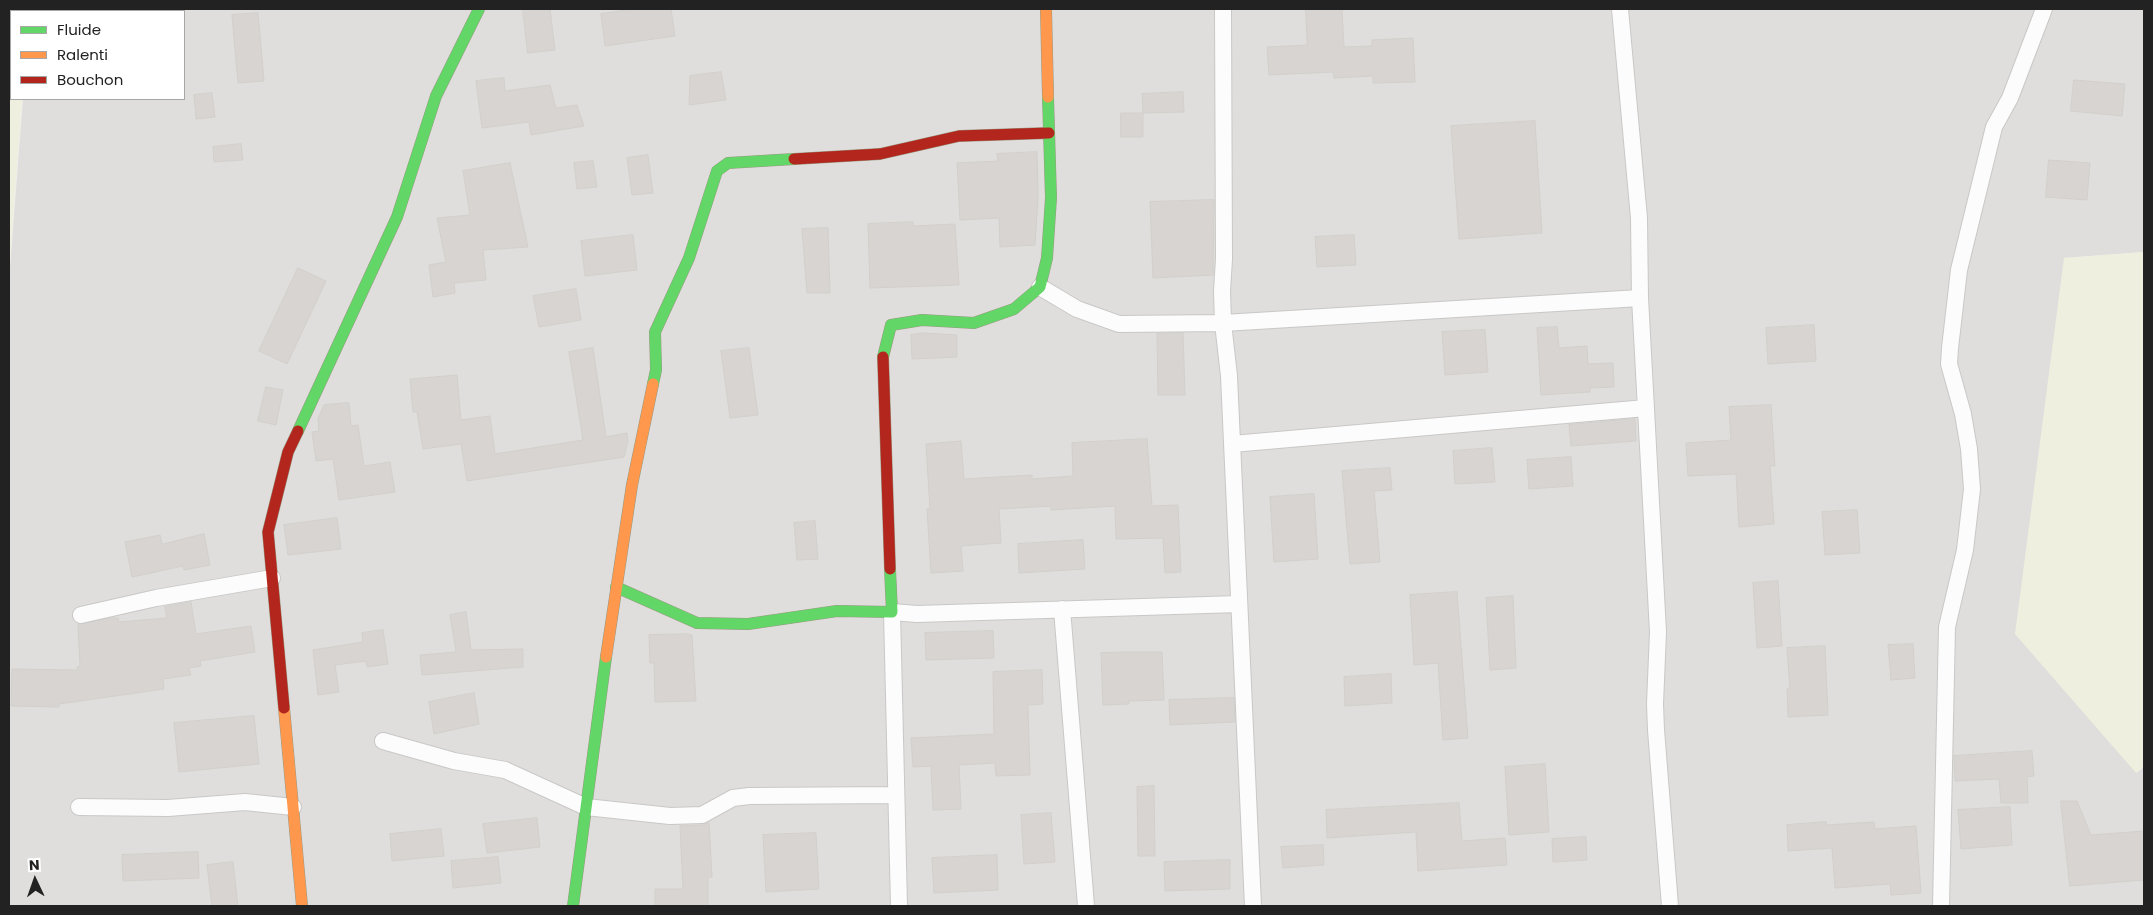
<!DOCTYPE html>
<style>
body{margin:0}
#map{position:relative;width:2153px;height:915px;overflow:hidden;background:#f0eeeb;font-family:Poppins,sans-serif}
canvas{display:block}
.frame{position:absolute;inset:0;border:10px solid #222;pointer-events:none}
.legend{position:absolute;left:10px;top:10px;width:175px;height:90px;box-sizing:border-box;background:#fff;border:1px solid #a7a7a7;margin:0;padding:6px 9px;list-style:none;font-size:15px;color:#222}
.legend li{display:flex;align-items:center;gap:10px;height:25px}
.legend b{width:25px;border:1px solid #a7a7a7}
.north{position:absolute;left:10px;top:855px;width:50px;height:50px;-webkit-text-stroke:4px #fff;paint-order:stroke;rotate:357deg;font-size:14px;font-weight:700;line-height:20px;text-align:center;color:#222}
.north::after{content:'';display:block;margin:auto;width:18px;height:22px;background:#222;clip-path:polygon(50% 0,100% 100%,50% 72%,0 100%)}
</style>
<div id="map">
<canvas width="2153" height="915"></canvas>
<div class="frame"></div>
<ul class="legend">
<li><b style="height:6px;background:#63d668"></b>Fluide</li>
<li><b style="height:6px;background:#ff974d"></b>Ralenti</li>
<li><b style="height:6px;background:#b3261e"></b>Bouchon</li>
</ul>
<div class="north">N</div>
</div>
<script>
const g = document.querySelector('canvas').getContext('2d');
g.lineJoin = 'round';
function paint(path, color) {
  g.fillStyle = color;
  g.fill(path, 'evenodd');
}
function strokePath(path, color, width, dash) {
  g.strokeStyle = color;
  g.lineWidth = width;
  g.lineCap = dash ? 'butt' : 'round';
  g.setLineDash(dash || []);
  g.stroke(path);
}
paint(new Path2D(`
 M31 9H2144V252L2064 258 2136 773 2144 767V906H9V281L23 99H184V11H31Z`), '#dfdedc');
paint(new Path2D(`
 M9 9H29V11H11V99H22L9 273Z
 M2144 252V767L2136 773 2015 634 2064 258Z`), '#efefdf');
const building = new Path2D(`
 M523 9H550L555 50 528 53Z
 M635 9H671L675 36 605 46 601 14Z
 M1306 9H1342L1344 47 1372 46V40L1413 38 1415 82 1373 83V76L1334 78 1333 72 1269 75 1267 47 1307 45Z
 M258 13 264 81 238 83 232 15Z
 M721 72 726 100 689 105 690 76Z
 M504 78 505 91 550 85 556 108 577 105 584 126 531 135 529 122 482 128 476 81Z
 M2074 80 2125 84 2122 116 2071 111Z
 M1183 92 1184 112 1143 113 1142 94Z
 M212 93 215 117 196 119 194 95Z
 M1121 113H1143V137H1121Z
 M1535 121 1542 233 1459 239 1451 126Z
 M241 144 243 160 214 162 213 147Z
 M1037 152 1038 198 1035 245 1000 247 999 218 960 220 957 163 998 161 997 154Z
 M648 155 653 193 632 195 627 158Z
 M2049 160 2090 163 2087 200 2046 197Z
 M593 161 597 187 577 189 574 163Z
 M510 163 528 247 483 250 486 280 454 283 455 293 433 297 429 265 446 262 437 218 470 215 463 171Z
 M1214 200 1213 275 1153 278 1150 202Z
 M913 222V226L955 224 959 285 870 288 868 224Z
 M828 228 830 293H807L802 229Z
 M633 235 637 270 585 276 581 241Z
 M1354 235 1356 265 1317 267 1315 237Z
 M298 268 326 281 287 364 259 351Z
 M576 289 581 320 539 327 533 296Z
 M1814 325 1816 361 1768 364 1766 328Z
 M1557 327 1559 348 1587 346 1588 364 1613 363 1614 387 1590 388V392L1541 395 1537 328Z
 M1485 330 1488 372 1445 375 1442 332Z
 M923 333 957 335V357L912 359 911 335Z
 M1183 333 1185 395H1158L1157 334Z
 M593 348 606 437 627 433 628 441 624 457 467 481 461 444 423 449 417 412H413L410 379 457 375 461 420 490 416 495 454 583 440 569 352Z
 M749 348 758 415 730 418 721 351Z
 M266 387 283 390 276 425 258 421Z
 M349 403 351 426 358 425 364 466 390 462 395 492 339 500 333 459 316 461 312 432 319 431 318 419 324 405Z
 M1771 405 1775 466H1770L1774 524 1739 527 1736 474 1688 476 1686 443 1731 440 1729 407Z
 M1635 419 1636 441 1571 446 1569 425Z
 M1147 439 1152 506 1178 505 1181 572 1165 573 1163 538 1116 539 1115 506 1051 510V506L999 509 1001 543 961 546 963 571 931 573 927 509H930L926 444 961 441 964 479 1032 475V479L1073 476 1072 443Z
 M1492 448 1495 482 1455 484 1453 451Z
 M1571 457 1573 486 1529 489 1527 460Z
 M1390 468 1392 490 1374 491 1380 562 1350 564 1342 471Z
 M1314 494 1318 559 1274 562 1270 497Z
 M1857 510 1860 553 1825 555 1822 512Z
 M337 518 341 549 288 555 284 525Z
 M815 521 818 559 797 560 794 523Z
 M204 534 210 565 184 570 183 566 132 577 125 542 160 535 162 544Z
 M1083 540 1085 569 1019 573 1018 544Z
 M1778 581 1782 646 1757 648 1753 583Z
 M1457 592 1468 738 1443 740 1438 663 1414 665 1410 595Z
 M1513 596 1516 668 1490 670 1486 598Z
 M191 602 196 634 251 626 255 652 200 661 201 666 189 668 191 675 163 679 164 689 59 704V707L11 706 12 669 78 670 77 667 80 666 78 624 111 618H118L119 622 167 618 165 607Z
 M466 612 471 650 523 649V667L422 675 420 655 456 652 450 615Z
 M383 630 388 664 367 667 366 661 335 665 339 692 318 695 313 650 363 642 362 633Z
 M993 631 994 658 926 660 925 633Z
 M688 634 692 635 696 701 655 702 654 663H650L649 635Z
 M1913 644 1915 678 1891 680 1888 645Z
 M1825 646 1828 715 1788 717 1787 689H1790L1787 648Z
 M1127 652H1162L1164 700 1129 701V704L1103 705 1101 653Z
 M1042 670 1043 704 1028 705 1030 775 996 776 995 763 959 765 961 809 933 810 931 766 913 767 911 738 994 734 993 672Z
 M1391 674 1392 703 1345 706 1344 677Z
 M474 693 479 724 434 734 429 702Z
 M1234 698 1235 722 1170 725 1169 700Z
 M254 716 259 764 179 772 174 723Z
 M2032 751 2034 776 2027 777 2028 803H2001L1999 779 1955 781 1954 756Z
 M1545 764 1549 832 1509 835 1505 767Z
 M1154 786 1155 856H1138L1137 787Z
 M2061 801H2077L2091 835 2144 831V880L2070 886Z
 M1459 803 1462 841 1505 838 1507 865 1418 871 1416 832 1327 838 1326 810Z
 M2010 807 2012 845 1961 849 1958 810Z
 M1051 813 1055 862 1024 864 1021 815Z
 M537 818 540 847 487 853 483 824Z
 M1826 822 1827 825 1874 822 1875 829 1916 826 1921 893 1891 895 1890 884 1835 888 1832 848 1788 851 1787 825Z
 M709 823 712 877H708V906H655V889H683L680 826 702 825Z
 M441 829 444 856 392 861 390 834Z
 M816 833 819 889 766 892 763 835Z
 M1586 837 1587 860 1553 862 1552 839Z
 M1323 845 1324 865 1283 868 1281 847Z
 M198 852 199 878 123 881 122 855Z
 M997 855 998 890 934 893 932 858Z
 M498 857 501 883 453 888 451 861Z
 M1230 860V889L1165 891 1164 862Z
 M233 862 238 906H212L207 865Z`);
paint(building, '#d7d4d2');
strokePath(building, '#d3d0cc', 1);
const street = new Path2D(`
 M1223 9 1224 259 1222 291 1223 323 1229 376 1253 906
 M1620 9 1639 218 1640 298 1658 632 1655 704 1656 730 1670 906
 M138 11 156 9
 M1040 287 1077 309 1119 324 1223 323 1640 298
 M1232 444 1646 408
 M1062 609 1086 906
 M81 615 156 598 272 578
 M383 741 454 761 505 770 586 807 670 816 702 815 733 798 749 796 895 795
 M79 807 168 808 245 802 293 807
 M899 906 892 612 917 614 1239 604
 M1941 906 1947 627 1965 550 1972 489 1969 449 1963 414 1949 364 1950 348 1959 270 1994 127 2010 98 2044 9`);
const fast = new Path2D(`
 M883 357 891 325 922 320 974 323 1014 309 1040 287 1047 258 1051 198 1048 97
 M653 384 656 370 655 332 689 258 717 171 728 163 794 159
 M298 431 397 217 436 96 479 9
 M616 587 697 623 748 624 837 611 892 612 890 569
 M573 906 606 657`);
const slow = new Path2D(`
 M1046 9 1048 97
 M606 657 632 485 653 384
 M284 708 302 906`);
const jam = new Path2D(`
 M794 159 880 154 959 136 1049 133
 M883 357 890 569
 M284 708 268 532 288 452 298 431`);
strokePath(street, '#c9c8c7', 18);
strokePath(fast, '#999a82', 12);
strokePath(slow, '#999a82', 12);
strokePath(jam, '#999a82', 12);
strokePath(street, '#fdfcfc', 16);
strokePath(fast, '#63d668', 11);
strokePath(slow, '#ff974d', 11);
strokePath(jam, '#b3261e', 11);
</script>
